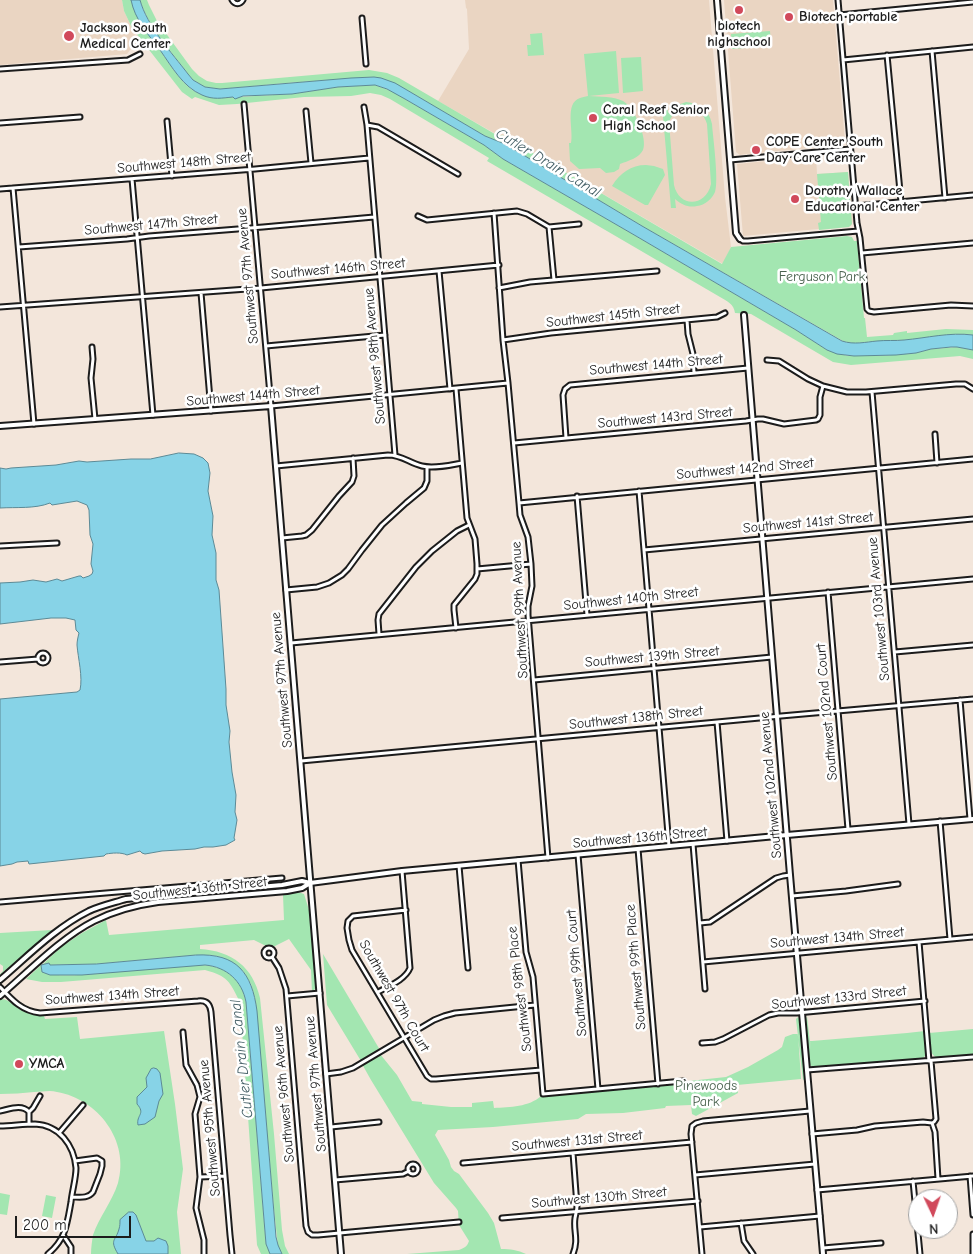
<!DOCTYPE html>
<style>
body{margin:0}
#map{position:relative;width:973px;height:1254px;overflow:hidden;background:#f3e6db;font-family:"Comic Neue",sans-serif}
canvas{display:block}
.north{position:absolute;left:908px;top:1189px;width:50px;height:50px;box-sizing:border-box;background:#fff;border:1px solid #a4a4a4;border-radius:50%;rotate:177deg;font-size:14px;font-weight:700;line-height:20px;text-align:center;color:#1c1c1c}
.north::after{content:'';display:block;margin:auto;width:18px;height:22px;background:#d1495b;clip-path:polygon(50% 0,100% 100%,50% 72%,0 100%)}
.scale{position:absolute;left:15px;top:1216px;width:116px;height:22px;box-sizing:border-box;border:2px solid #1c1c1c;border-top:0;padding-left:6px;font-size:15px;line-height:18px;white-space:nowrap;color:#1c1c1c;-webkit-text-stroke:4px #fff;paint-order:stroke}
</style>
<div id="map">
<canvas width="973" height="1254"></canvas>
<div class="north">N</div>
<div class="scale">200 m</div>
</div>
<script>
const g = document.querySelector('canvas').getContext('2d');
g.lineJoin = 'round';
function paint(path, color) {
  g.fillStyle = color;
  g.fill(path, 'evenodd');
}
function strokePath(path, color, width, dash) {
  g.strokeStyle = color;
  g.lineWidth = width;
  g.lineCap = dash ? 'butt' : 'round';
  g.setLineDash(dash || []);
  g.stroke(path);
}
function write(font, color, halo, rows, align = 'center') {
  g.font = font + ' "Comic Neue",sans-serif';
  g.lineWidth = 5;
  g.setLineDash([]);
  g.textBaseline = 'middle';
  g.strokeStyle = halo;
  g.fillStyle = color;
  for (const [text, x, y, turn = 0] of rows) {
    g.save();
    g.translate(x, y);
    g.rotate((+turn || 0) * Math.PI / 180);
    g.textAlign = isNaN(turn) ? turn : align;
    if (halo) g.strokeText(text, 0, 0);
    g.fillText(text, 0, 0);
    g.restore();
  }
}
paint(new Path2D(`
 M0 0H122L124 11 132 28 144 43 133 46 127 54 0 65Z
 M465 0H709L725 197 731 247 723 264 502 135 501 137 438 101 469 49 467 9 466 8Z
 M724 0H833L845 141 844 144 841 145 746 154 740 155 736 152Z
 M816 156 817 174 848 172 853 221 851 226 743 236 737 164Z`), '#ead5c2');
paint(new Path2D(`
 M122 0H131C137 22 151 38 164 56 172 68 180 80 191 89 200 95 209 98 220 98L292 94 338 87 375 85 394 92 405 99 484 145 503 159 636 236 796 330 827 350 848 356 869 355 879 356 916 353 931 349 946 348 957 347 973 350V359L960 356 851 365 833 362 751 314 735 313C734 304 727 301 720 297L487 161 489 158 390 99 381 95 370 93 351 96 304 97 237 104 219 105 195 97 192 99 182 92 132 28 124 11Z
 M140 0H147L149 5 157 21 192 69 199 76 207 81 216 83H222L369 70 387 73 399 78 500 137 502 135 722 264 731 247 847 236 852 237 854 241H857L864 318H865L867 337 893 335 894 333 907 331V333L946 329 973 330V335C948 333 928 338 904 340 896 341 885 341 877 341 866 342 854 345 843 341L642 226 505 144 485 136 405 89 374 77 287 83 220 89 205 87 193 80 188 74C171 51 149 28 140 0Z
 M770 31 771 46 732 49 731 34Z
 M542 33 544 55 528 56 527 45H531L530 34Z
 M616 51 619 93 589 96C600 97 613 96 623 101 634 107 648 138 643 150 639 158 628 161 620 164L619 169 614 172 606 173 600 168 579 169 570 161 569 143H571C574 131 564 103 580 98 582 97 585 97 588 96L584 54Z
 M641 57 643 91 623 93 621 58Z
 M686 102C700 103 709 110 712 124 713 138 719 180 715 192 712 199 705 205 697 206 689 208 682 205 675 199L676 208H671L662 105 667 104 668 113 675 106ZM686 107C697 108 704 114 707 124L711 184C706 207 679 208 674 185L669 122C672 114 678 109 686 107Z
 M646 165 654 166 663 169 665 175 648 205H645L612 186C620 173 631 165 646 165Z
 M848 172 852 224 849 227 819 230 818 223 821 222 817 174Z
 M298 892 304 894 309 910 316 985 315 989 312 992 311 970 289 939 273 947 269 946H266L254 940 200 945V949C232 951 253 967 260 998L274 1134 282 1230 285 1246 289 1254H282L278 1246 274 1210 255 999 251 984 243 971 221 957 211 955H196L96 964 49 965V963L42 965 61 947 82 933 106 920 109 935 284 920 283 895Z
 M52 930 49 933 0 975V974L3 971V966L0 964V933Z
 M323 954 380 1050 361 1061 327 1005Z
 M41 965 42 972C63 979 97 973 120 971 147 969 174 967 201 965 226 966 241 977 246 1002L265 1233 266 1244 270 1254H261L257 1245 240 1002C230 982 228 976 205 970L61 982H42L26 979Z
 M1 999C9 999 16 1007 23 1011 30 1014 37 1015 44 1016L45 1019 77 1017 80 1039 164 1031 175 1104 183 1169 177 1212 181 1254H91C91 1248 92 1241 93 1235 99 1217 112 1202 118 1183 130 1141 98 1099 57 1092 50 1090 42 1092 34 1092 23 1093 12 1094 0 1094V1000Z
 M807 1016 811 1051 810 1041H812L907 1033 925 1031 926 1055 923 1058 917 1060 814 1068 810 1065 808 1061 805 1022Z
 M798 1017 801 1023 805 1079 803 1080 796 1019Z
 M973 1029V1055L938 1058C928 1055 930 1042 929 1033Z
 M793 1034H798L801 1079 737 1085 738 1093 696 1116 692 1114 691 1105 666 1106 665 1108 623 1113 586 1114 578 1119 493 1127 438 1130 435 1135 449 1160 451 1167 454 1171 459 1174 488 1213 494 1223 501 1249C510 1249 518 1250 526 1254H407L459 1250C464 1248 467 1247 469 1241L459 1225 458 1211 456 1208 434 1183 371 1080 362 1064 380 1054 397 1075 412 1101 422 1102V1104L451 1107H472V1103L493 1101 494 1108C510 1107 529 1107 541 1096L679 1084 689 1081 726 1077 748 1067 778 1050 782 1047 785 1037Z
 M0 1193 10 1195 7 1215 0 1214Z
 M46 1195 56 1197 52 1218 42 1216Z`), '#a3e6b1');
const water = new Path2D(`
 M131 0H140C147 26 172 53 188 74L193 80 205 87 220 89 351 78 374 77 381 78 395 83 485 136 505 144 642 226 842 341C854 345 866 342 877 341 886 340 895 341 904 340 927 338 949 332 973 335V350L957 347H951L931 349 916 353 896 355 854 356 837 354 827 350 796 330 636 236 503 159 484 145 405 99 387 89 375 85 338 87 292 94 243 96 235 99 233 97C222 98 213 100 202 95 183 87 172 67 160 50 148 34 135 20 131 0Z
 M179 453 194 454 203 458 208 463 210 473 208 491 213 516 212 535 216 553V580L219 590 226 689V705L230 731 229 742 232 772 236 795 235 812 237 820 234 838 235 840 226 845 213 847H204L195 849 162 851 145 854 142 853 140 851 127 855C121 852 112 853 106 854L104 856 29 864 28 861 17 862 12 864 0 866V699L77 692 80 690C83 677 78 658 77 645 77 641 78 637 79 633L76 630 75 620 66 618H51L0 624V583L20 582 33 580 46 582 57 579 62 581 79 576H81L83 578 89 576 92 574 93 571 91 564 93 544 90 535 89 510 87 505 77 501 52 505 50 503C35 509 16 507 0 508V468L6 469 11 468 56 465 79 461 87 462 131 459H150Z
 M196 955C237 953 252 973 257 1011L276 1237 278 1245 282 1254H270L266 1244 246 1002C242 981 227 967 205 965L82 975H50L42 972 41 965 49 963 50 965 96 964Z
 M154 1068 157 1069 160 1073 163 1094 159 1101 155 1117 145 1124 138 1125C136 1115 146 1114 137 1104V1097L147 1087 146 1078 151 1069Z
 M129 1212H133L136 1215 146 1241H154L158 1238 166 1241 168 1246V1254H118C109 1239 116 1241 119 1229 120 1226 120 1223 120 1220Z`);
paint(water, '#87d3e7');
strokePath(water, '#5c8a96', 1);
const minor = new Path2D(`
 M232 0C235 5 240 5 243 0
 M838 0 851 153 857 223 860 238 867 309 869 311 874 312 951 305 973 306
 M839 15 973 2
 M362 18 366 64
 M932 51 945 198
 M887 55 901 202
 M843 60 973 47
 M0 69 128 60 140 54
 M244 104 271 406 508 383
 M364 107 367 125 395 455
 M306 111 311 163
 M167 121 172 176
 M0 123 80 117
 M367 125 378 127 458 174
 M730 160 850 149
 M132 179 153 415
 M13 188 34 424
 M0 189 255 169 369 158
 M856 206 973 195
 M494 213 503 340 508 383 519 503 520 515 528 537 531 564 532 586 528 606V615L548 858
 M418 216 427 220 517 211 527 214 549 227 579 224
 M549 227 554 280
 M740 239 743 241H748L858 231
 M19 247 127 239 149 236 263 227 374 217
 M862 253 973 243
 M439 271 450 389
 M499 288 530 282 657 271
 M201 293 211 411
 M0 307 261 288 499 265
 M687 320 688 334 693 354 694 373
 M503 340 551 333 717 317 725 313
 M266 346 385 335
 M92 347 93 359 91 378 95 419
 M767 360 779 361 808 379 823 386 847 392H866L956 384H965L973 389
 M872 392 909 824
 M935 434 937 463
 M566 438 563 395 565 389 570 385 748 368
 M514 443 746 421 758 419H763L784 424 816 420 818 419 820 415V397L823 386
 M276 466 388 455C402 455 409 463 422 466 435 469 450 465 462 463
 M639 491 669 846
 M577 496 587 615
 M519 503 973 459
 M282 538 302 536 306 535 312 530 339 496 352 482 354 476 353 458
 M0 546 57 543
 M644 550 973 519
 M477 569 531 564
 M286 590 317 587 329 583 342 575 348 569 362 550 382 525 406 503 424 488 427 481V467
 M828 592 848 829
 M456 628 454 610V605L475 579 477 574V564L475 539 467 518 456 389
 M379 634 378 620 379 614 416 567 432 551 457 531 469 525
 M291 643 973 579
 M895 652 973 645
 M38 658a5 5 0 1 1 10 0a5 5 0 1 1-10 0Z
 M0 662 38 659
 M534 680 772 657
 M960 700 970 819
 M717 722 727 841
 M301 761 781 716 973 699
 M940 821 950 939
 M693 844 705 989
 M638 849 658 1084
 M578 855 598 1089
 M518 860 526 952 533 977 543 1094 683 1081
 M459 866 468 968
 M792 896 846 891 898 884
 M0 902 282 878
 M406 910 353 916 348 921 347 928 349 940 352 950 427 1076 431 1079H436L541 1070
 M700 923 710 922 776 878 783 876 790 875
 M919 942 929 1061
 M264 953a5 5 0 1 1 10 0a5 5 0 1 1-10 0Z
 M272 957 279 968 286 989 306 1226 308 1232 312 1235H318L459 1222
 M703 962 973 937
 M0 987C12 1000 22 1011 40 1013L198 1001C206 1000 210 1004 211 1012L230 1235 232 1254
 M378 992C389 986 405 980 410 968L402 871
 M287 996 320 993
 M183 1032 186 1065 197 1085 200 1097 195 1114 200 1177 196 1208 204 1240V1254
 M702 1043 715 1042 723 1039 769 1015 778 1013H797L925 1001
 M931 1061 936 1119 934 1122 932 1123
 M807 1070 973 1057
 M326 1074 341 1072 353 1068 434 1020 444 1016 455 1013 535 1005
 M0 1111C10 1109 22 1104 29 1112V1124
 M29 1112 33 1108 40 1096
 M932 1123 935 1132 938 1179
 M0 1126C11 1126 23 1124 35 1124 59 1125 74 1145 76 1168 76 1179 72 1191 71 1202 67 1224 66 1239 48 1254
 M331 1127 379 1122
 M59 1133 83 1105
 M812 1134 857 1130 875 1126 923 1122 932 1123
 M573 1153 577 1206C577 1210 576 1213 575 1218 573 1231 579 1239 573 1254
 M463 1163 692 1142
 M408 1169a5 5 0 1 1 10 0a5 5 0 1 1-10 0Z
 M695 1175 815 1164
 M970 1176 973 1215
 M200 1177 225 1176
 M335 1180 403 1174 409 1171
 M913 1181 920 1254
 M817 1190 973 1176
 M72 1197C79 1197 88 1199 93 1192L100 1174 102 1166V1161L97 1158 75 1161
 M502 1218 698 1201
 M741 1223 744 1241 753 1254
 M700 1227 820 1216
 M63 1235 71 1247V1254
 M823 1248 881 1243
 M702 1254 691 1134 692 1126 696 1123 703 1121 810 1111
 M973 1254V1234`);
const tertiary = new Path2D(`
 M717 0 736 233 740 239
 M744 315 790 875 823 1254
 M0 426 271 406 341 1254
 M0 980C28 956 55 928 89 911 100 906 113 903 126 899L282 885 302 881 310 883 402 871 787 835 973 819
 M0 996C28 972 62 937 94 921 114 911 136 905 158 902L287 891 302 888 310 883`);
strokePath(minor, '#1c1c1c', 7);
strokePath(tertiary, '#1c1c1c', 8);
strokePath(minor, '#fff', 3);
strokePath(tertiary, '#fff', 4);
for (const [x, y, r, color] of [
 [739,10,5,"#d1495b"],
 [789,17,5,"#d1495b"],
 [69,36,6,"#d1495b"],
 [593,118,5,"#d1495b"],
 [756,150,5,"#d1495b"],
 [795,199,5,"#d1495b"],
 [19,1064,5,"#d1495b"]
]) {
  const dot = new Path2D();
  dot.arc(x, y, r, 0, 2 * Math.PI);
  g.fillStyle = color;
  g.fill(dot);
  strokePath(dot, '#fff', 2);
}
write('bold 14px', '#1c1c1c', '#fff', [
 ["Biotech portable",799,17],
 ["biotech",739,26,"center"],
 ["highschool",739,42,"center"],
 ["Jackson South",80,28],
 ["Medical Center",80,44],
 ["Coral Reef Senior",603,110],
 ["High School",603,126],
 ["COPE Center South",766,142],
 ["Day Care Center",766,158],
 ["Dorothy Wallace",805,191],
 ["Educational Center",805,207],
 ["YMCA",29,1064]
], 'left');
write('14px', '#1c1c1c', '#fff', [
 ["Southwest 148th Street",184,163,-5],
 ["Southwest 147th Street",151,225,-5],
 ["Southwest 146th Street",338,269,-5],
 ["Southwest 97th Avenue",248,276,-95],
 ["Southwest 145th Street",613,316,-6],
 ["Southwest 98th Avenue",375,356,-95],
 ["Southwest 144th Street",656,365,-5],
 ["Southwest 144th Street",253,396,-5],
 ["Southwest 143rd Street",665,418,-5],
 ["Southwest 142nd Street",745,469,-5],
 ["Southwest 141st Street",808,523,-5],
 ["Southwest 140th Street",631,599,-6],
 ["Southwest 103rd Avenue",879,609,-95],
 ["Southwest 99th Avenue",520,610,-93],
 ["Southwest 139th Street",652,657,-5],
 ["Southwest 97th Avenue",282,680,-95],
 ["Southwest 102nd Court",827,712,-95],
 ["Southwest 138th Street",636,718,-6],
 ["Southwest 102nd Avenue",771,785,-95],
 ["Southwest 136th Street",640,838,-5],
 ["Southwest 136th Street",200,889,-6],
 ["Southwest 134th Street",837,938,-5],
 ["Southwest 99th Place",636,967,-95],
 ["Southwest 99th Court",577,973,-95],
 ["Southwest 98th Place",520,989,-97],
 ["Southwest 134th Street",112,996,-4],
 ["Southwest 97th Court",394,996,60],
 ["Southwest 133rd Street",839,998,-6],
 ["Southwest 97th Avenue",316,1084,-95],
 ["Southwest 96th Avenue",284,1094,-95],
 ["Southwest 95th Avenue",210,1128,-95],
 ["Southwest 131st Street",577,1141,-5],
 ["Southwest 130th Street",599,1198,-5]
]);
write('14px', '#4b6350', '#fff', [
 ["Ferguson Park",822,277],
 ["Pinewoods",706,1086],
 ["Park",706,1102]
]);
write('italic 15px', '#415c63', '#fff', [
 ["Cutler Drain Canal",548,163,31],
 ["Cutler Drain Canal",242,1059,-96]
]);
</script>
